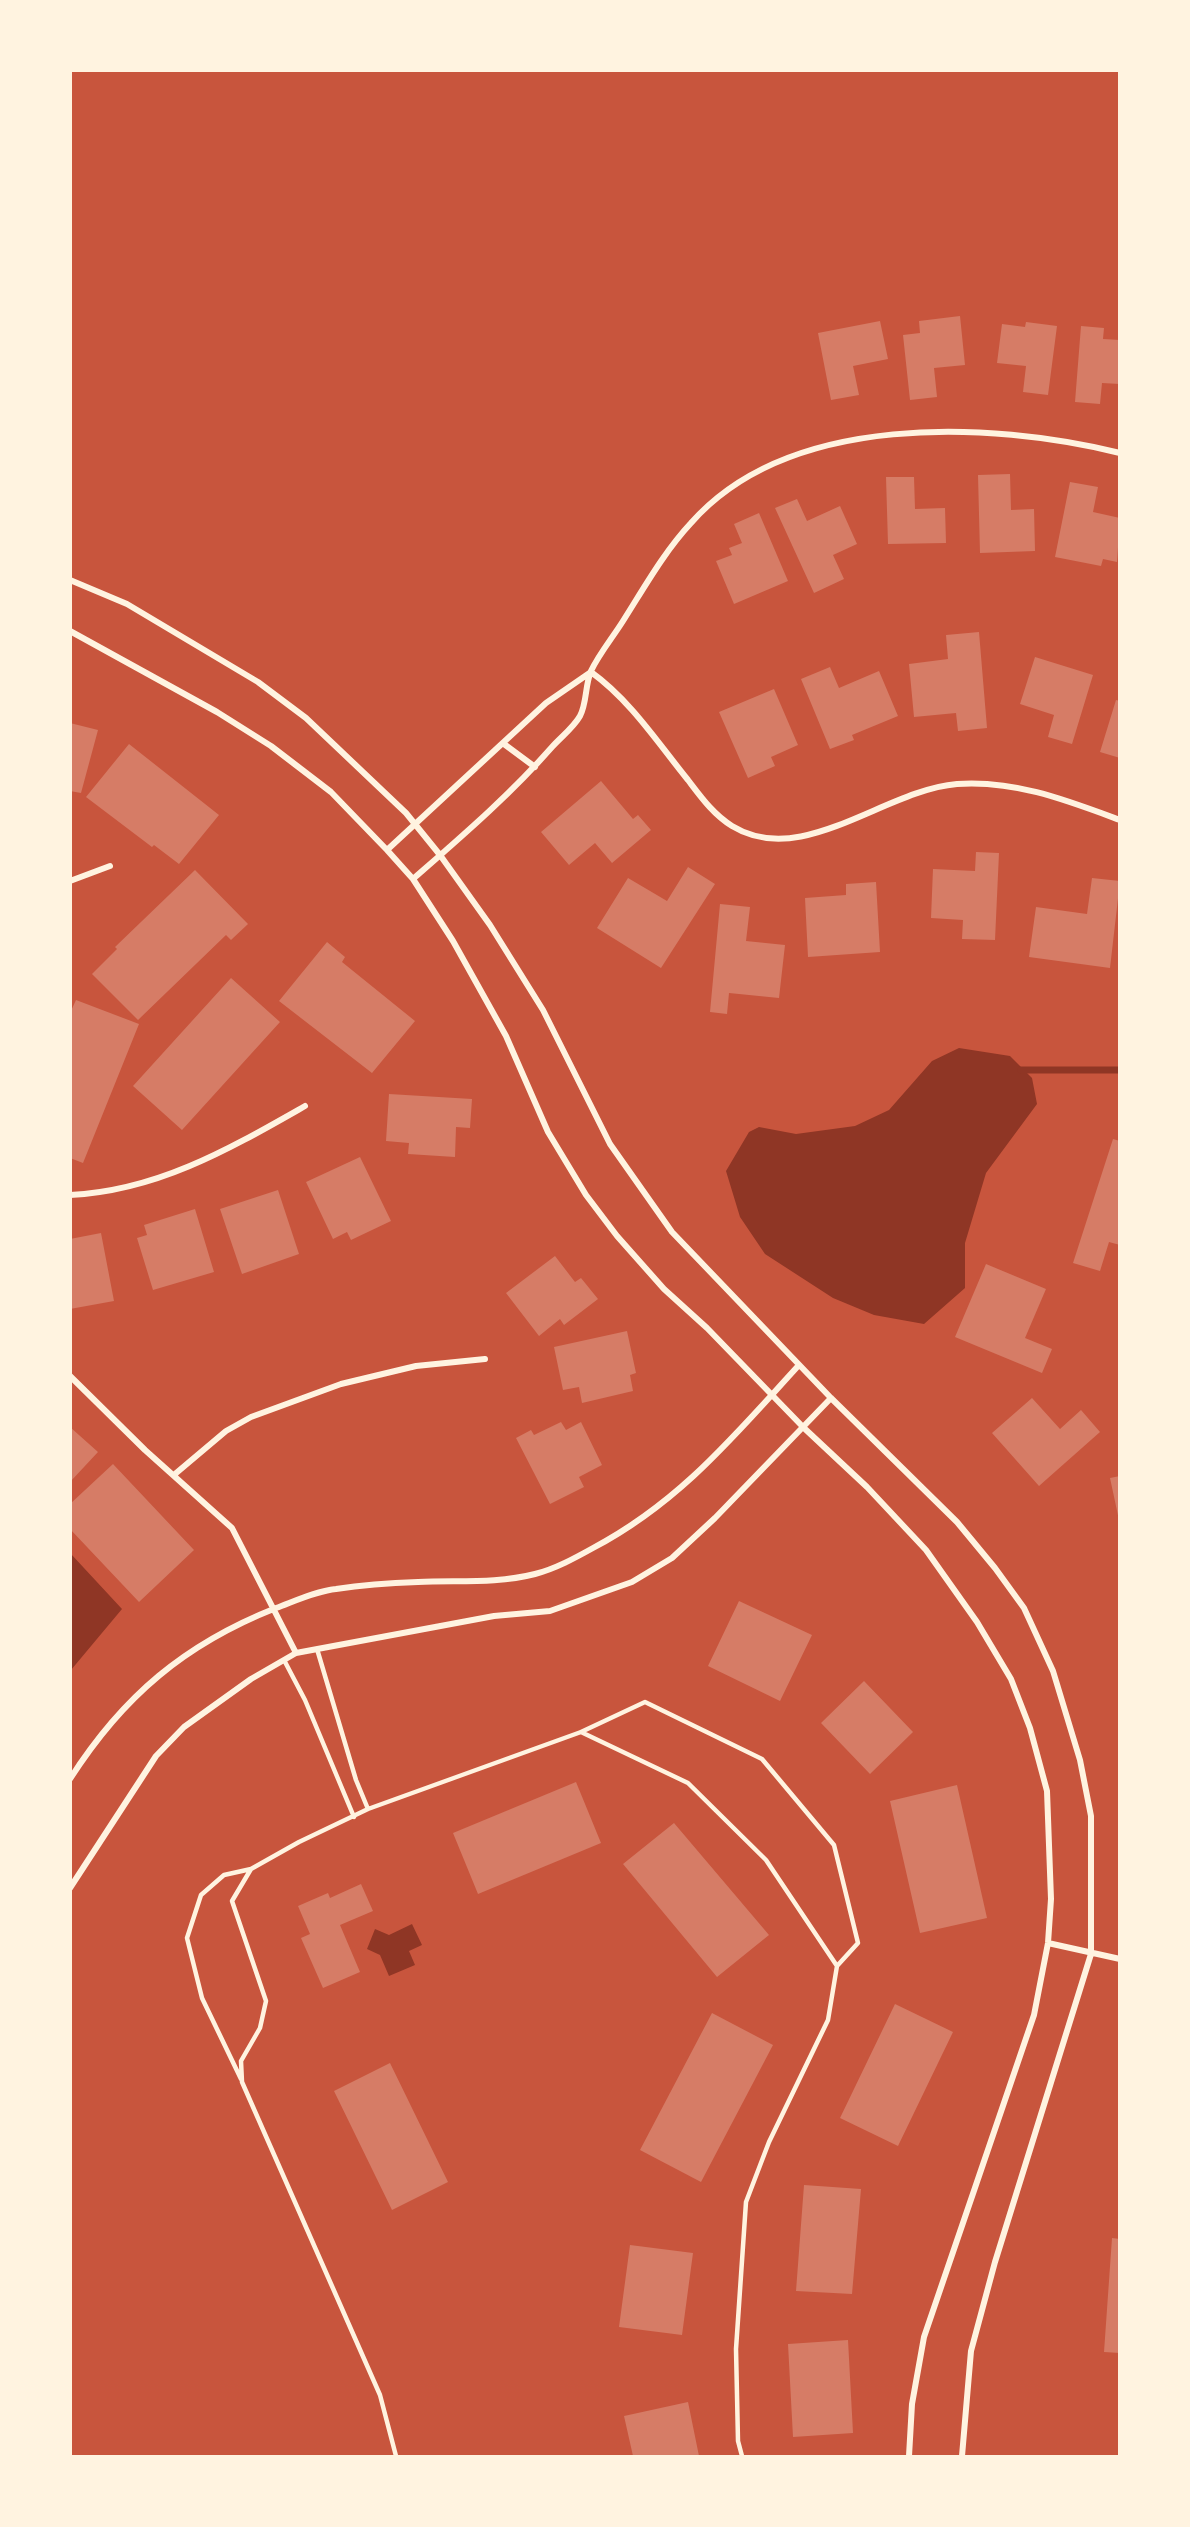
<!DOCTYPE html>
<style>
body{margin:0}
#map{position:relative;width:1190px;height:2527px;overflow:hidden;background:#c8553d;font-family:Mulish,sans-serif}
canvas{display:block}
.frame{position:absolute;inset:0;border:72px solid #fff3e0;pointer-events:none}
</style>
<div id="map">
<canvas width="1190" height="2527"></canvas>
<div class="frame"></div>
</div>
<script>
const g = document.querySelector('canvas').getContext('2d');
g.lineJoin = 'round';
function paint(path, color) {
  g.fillStyle = color;
  g.fill(path, 'evenodd');
}
function strokePath(path, color, width, dash) {
  g.strokeStyle = color;
  g.lineWidth = width;
  g.lineCap = dash ? 'butt' : 'round';
  g.setLineDash(dash || []);
  g.stroke(path);
}
paint(new Path2D(`
 M959 1048 1010 1056 1032 1078 1037 1104 986 1173 965 1243V1288L924 1324 874 1315 833 1298 765 1254 740 1217 726 1171 749 1132 759 1127 796 1134 855 1126 889 1110 932 1061Z
 M71 1554 122 1609 71 1670Z
 M412 1924 422 1945 409 1951 415 1965 389 1976 380 1955 367 1949 375 1929 389 1935Z`), '#8f3625');
strokePath(new Path2D(`
 M1021 1070H1120`), '#8f3625', 7);
paint(new Path2D(`
 M960 316 965 365 934 368 937 397 910 400 903 335 920 333 919 321Z
 M880 321 888 359 853 366 859 395 831 400 818 333Z
 M1026 322 1057 326 1048 395 1023 392 1026 366 997 363 1002 324 1025 327Z
 M1081 326 1104 328 1103 339 1120 340V384L1102 383 1100 404 1075 402Z
 M1010 474 1011 510 1034 509 1035 551 980 553 978 475Z
 M886 477H914L915 509 945 508 946 543 888 544Z
 M1070 482 1098 487 1093 512 1120 518 1117 562 1103 559 1101 566 1055 557Z
 M797 499 807 521 840 506 857 544 833 555 844 579 814 593 775 508Z
 M759 513 788 581 734 604 716 561 732 555 729 548 742 543 734 524Z
 M979 632 987 728 958 731 956 713 914 717 909 664 948 659 946 635Z
 M1035 657 1093 675 1072 744 1048 737 1054 715 1020 704Z
 M830 667 839 688 879 671 898 716 852 735 854 740 830 749 801 679Z
 M774 689 798 745 771 757 775 766 748 778 719 712Z
 M1116 700 1120 701V758L1100 752Z
 M70 723 98 730 81 793 70 791Z
 M129 744 219 815 179 864 154 845 152 847 86 797Z
 M601 781 633 819 638 815 651 830 612 863 595 843 569 865 541 832Z
 M976 852 999 853 995 940 962 939 963 920 931 918 933 869 975 871Z
 M688 867 715 884 661 968 597 928 628 878 667 901Z
 M195 870 248 924 231 940 226 935 138 1020 92 974 117 949 115 947Z
 M1092 878 1120 881 1110 968 1029 957 1036 907 1087 914Z
 M876 882 880 952 808 957 805 898 846 895V884Z
 M720 904 750 907 746 941 785 945 779 998 729 993 727 1014 710 1012Z
 M327 942 345 957 342 962 415 1021 372 1073 279 1001Z
 M231 978 280 1022 182 1130 133 1086Z
 M76 1000 139 1024 83 1163 70 1158V1013Z
 M389 1094 472 1099 470 1128 456 1127 455 1157 408 1154 409 1143 386 1141Z
 M1113 1139 1120 1141V1245L1109 1242 1100 1271 1073 1263Z
 M360 1157 391 1221 351 1240 347 1232 333 1239 306 1182Z
 M278 1190 299 1254 242 1274 220 1209Z
 M195 1209 214 1272 153 1290 137 1238 147 1235 144 1225Z
 M101 1233 114 1301 70 1309V1239Z
 M555 1256 575 1282 581 1278 598 1299 564 1325 560 1319 539 1336 506 1293Z
 M986 1264 1046 1289 1025 1338 1052 1349 1042 1373 955 1337Z
 M627 1331 636 1373 630 1375 633 1391 582 1403 579 1387 563 1390 554 1347Z
 M1032 1398 1060 1429 1081 1410 1100 1432 1039 1486 992 1433Z
 M561 1422 566 1430 581 1422 602 1465 579 1477 584 1487 550 1504 516 1438 531 1430 534 1435Z
 M70 1427 98 1452 70 1482Z
 M113 1464 194 1550 139 1602 70 1529V1504Z
 M1120 1476V1520H1119L1110 1478Z
 M739 1601 812 1635 780 1701 708 1666Z
 M864 1681 913 1732 870 1774 821 1723Z
 M576 1782 601 1843 478 1894 453 1833Z
 M957 1785 987 1918 920 1933 890 1801Z
 M674 1823 769 1935 717 1977 623 1864Z
 M361 1884 373 1911 340 1925 360 1972 323 1988 301 1938 310 1934 298 1906 328 1893 330 1898Z
 M895 2004 953 2032 898 2146 840 2118Z
 M712 2013 773 2045 701 2182 640 2150Z
 M390 2063 448 2182 392 2210 334 2091Z
 M804 2185 861 2189 852 2294 796 2291Z
 M1112 2238 1120 2239V2353L1104 2352Z
 M630 2245 693 2253 682 2335 619 2327Z
 M848 2340 853 2433 793 2437 788 2344Z
 M688 2402 699 2456H633L624 2416Z`), '#d67c66');
strokePath(new Path2D(`
 M317 1649 356 1780 368 1809
 M284 1660 305 1700 354 1817
 M581 1732 688 1783 766 1860 837 1966
 M241 2079 202 1998 187 1938 201 1895 224 1875 251 1869
 M396 2456 380 2395 242 2082 241 2061 260 2028 266 2001 232 1901 251 1869 299 1842 368 1809 581 1732 645 1702 762 1759 834 1845 858 1943 837 1966 828 2020 769 2142 746 2202 736 2349 738 2441 742 2456`), '#fff3e0', 4.5);
strokePath(new Path2D(`
 M70 580 127 604 258 682 306 718 406 813 440 855 490 925 543 1010 610 1144 672 1232 831 1398 957 1522 995 1568 1024 1608 1053 1671 1080 1760 1091 1816V1954L995 2262 971 2351 962 2456
 M70 631 217 712 271 746 331 792 387 850 413 879 453 941 506 1036 548 1132 586 1195 617 1236 664 1289 707 1328 804 1428 867 1487 926 1550 977 1622 1011 1679 1030 1728 1047 1791 1051 1899 1048 1943 1034 2015 924 2337 912 2404 909 2456
 M591 672C630 700 658 743 688 780 701 797 713 814 732 826 802 869 884 790 957 784 1015 780 1066 800 1120 820
 M504 744 535 767
 M387 850 546 703 591 672
 M413 879C461 837 510 795 552 747 561 737 574 727 580 716 587 703 585 685 591 671 599 654 613 637 623 621 644 588 664 552 691 523 789 412 989 421 1120 453
 M70 881 110 866
 M70 1195C158 1191 231 1148 305 1106
 M70 1376 145 1450 232 1528 296 1653
 M175 1474 226 1431 251 1417 341 1384 416 1366 485 1359
 M70 1779C123 1696 185 1644 276 1608 295 1601 316 1591 336 1589 363 1585 391 1583 418 1582 457 1580 496 1584 535 1574 555 1569 575 1558 593 1548 680 1502 734 1436 799 1365
 M70 1888 156 1756 184 1727 251 1679 296 1653 494 1616 550 1611 632 1582 672 1558 715 1518 831 1398
 M1048 1943 1120 1959`), '#fff3e0', 6);
</script>
